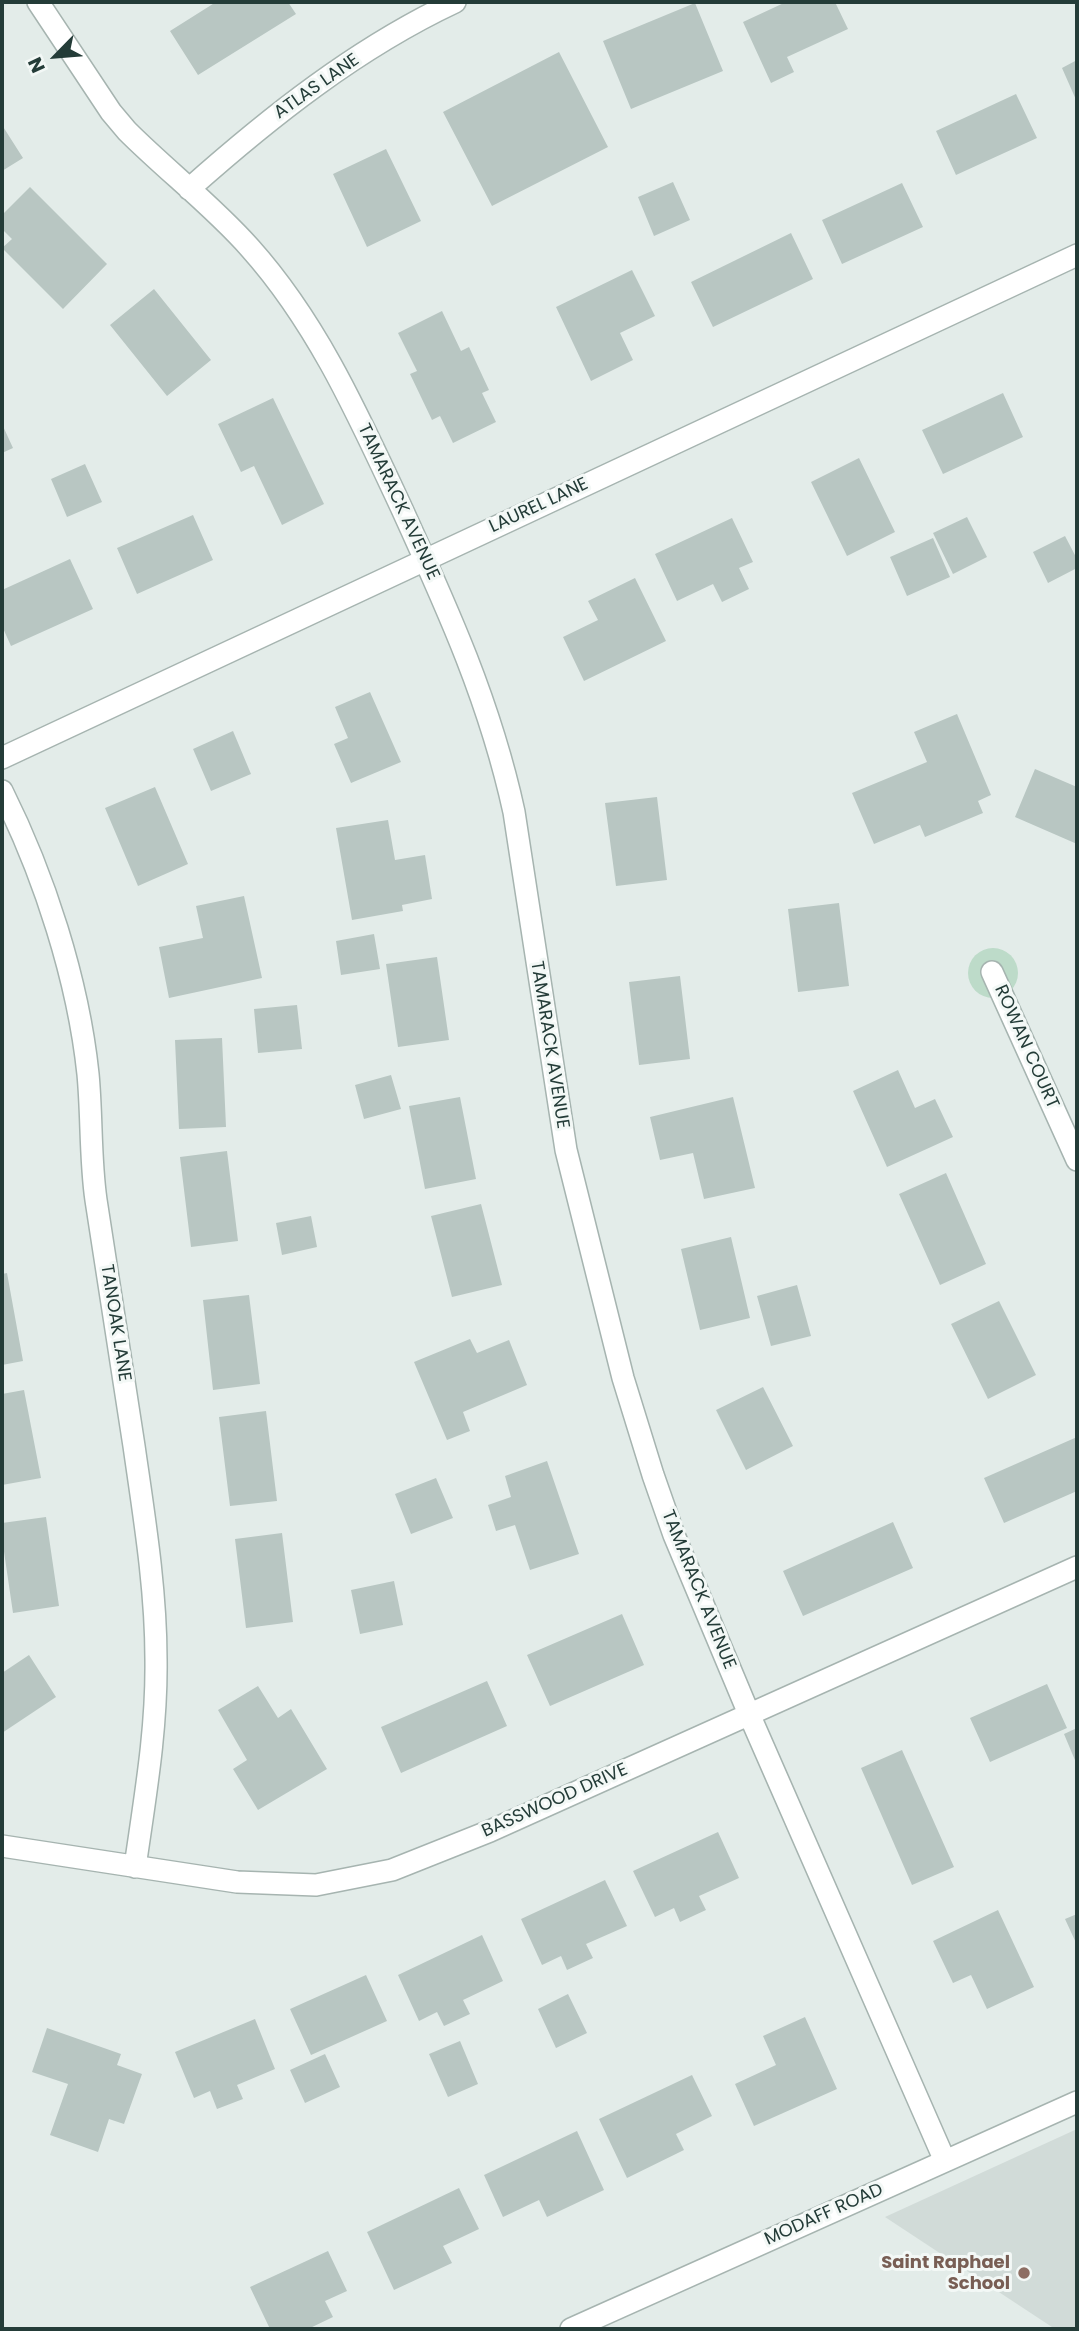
<!DOCTYPE html>
<style>
body{margin:0}
#map{position:relative;width:1079px;height:2331px;overflow:hidden;background:#e3ece9;font-family:Poppins,sans-serif}
canvas{display:block}
.frame{position:absolute;inset:0;border:4px solid #243c38;pointer-events:none}
.north{position:absolute;left:21px;top:21px;width:70px;height:70px;-webkit-text-stroke:5px #f3f8f6;paint-order:stroke;rotate:245deg;font-size:19px;font-weight:700;line-height:28px;text-align:center;color:#243c38}
.north::after{content:'';display:block;margin:auto;width:24px;height:32px;background:#243c38;clip-path:polygon(50% 0,100% 100%,50% 72%,0 100%)}
</style>
<div id="map">
<canvas width="1079" height="2331"></canvas>
<div class="frame"></div>
<div class="north">N</div>
</div>
<script>
const g = document.querySelector('canvas').getContext('2d');
g.lineJoin = 'round';
function paint(path, color) {
  g.fillStyle = color;
  g.fill(path, 'evenodd');
}
function strokePath(path, color, width, dash) {
  g.strokeStyle = color;
  g.lineWidth = width;
  g.lineCap = dash ? 'butt' : 'round';
  g.setLineDash(dash || []);
  g.stroke(path);
}
function write(font, color, halo, rows, align = 'center') {
  g.font = font + ' Poppins,sans-serif';
  g.lineWidth = 6;
  g.setLineDash([]);
  g.textBaseline = 'middle';
  g.strokeStyle = halo;
  g.fillStyle = color;
  for (const [text, x, y, turn = 0] of rows) {
    g.save();
    g.translate(x, y);
    g.rotate((+turn || 0) * Math.PI / 180);
    g.textAlign = isNaN(turn) ? turn : align;
    if (halo) g.strokeText(text, 0, 0);
    g.fillText(text, 0, 0);
    g.restore();
  }
}
paint(new Path2D(`
 M1077 2129V2329H1055L885 2217Z`), '#d1dbd8');
paint(new Path2D(`
 M968 973a25 25 0 1 1 50 0a25 25 0 1 1-50 0Z`), '#bddbc9');
paint(new Path2D(`
 M216 2H288L296 14 198 75 170 31Z
 M786 2H835L848 29 787 57 794 72 771 83 743 22Z
 M695 3 723 71 631 109 603 41Z
 M559 52 608 147 492 206 443 112Z
 M1077 60V102L1062 68Z
 M1016 94 1037 138 956 175 936 131Z
 M2 125 23 158 2 171Z
 M386 149 421 221 367 247 333 174Z
 M673 182 690 220 654 236 638 197Z
 M902 183 923 227 842 264 822 220Z
 M30 187 107 264 63 309 2 248 12 239 2 229V215Z
 M791 233 813 279 713 327 691 282Z
 M632 270 655 316 620 333 633 360 591 381 556 307Z
 M154 289 211 360 167 396 110 325Z
 M442 311 461 351 469 347 489 390 482 393 496 422 453 443 440 416 432 420 410 374 417 371 398 333Z
 M1003 393 1023 437 943 474 922 430Z
 M273 398 324 504 282 525 254 466 241 472 218 424Z
 M2 424 13 448 2 453Z
 M859 458 895 532 847 556 811 482Z
 M85 464 102 502 67 517 51 479Z
 M193 515 213 560 137 594 117 548Z
 M967 517 987 557 953 574 933 533Z
 M732 518 753 562 739 568 749 589 722 602 713 584 677 601 655 554Z
 M1065 536 1077 559V568L1048 583 1033 552Z
 M933 538 950 577 907 596 890 557Z
 M70 559 93 609 11 646 2 626V590Z
 M635 578 666 641 584 681 563 637 598 620 588 601Z
 M370 692 401 762 351 783 334 744 348 738 335 707Z
 M957 714 991 795 978 801 983 813 925 837 920 825 874 844 852 793 927 762 914 732Z
 M233 731 251 774 211 791 193 749Z
 M1035 769 1077 787V844L1015 817Z
 M155 787 188 864 138 886 105 808Z
 M657 797 667 880 616 886 605 803Z
 M388 820 395 860 425 855 432 899 402 905 403 911 352 920 336 828Z
 M244 896 262 978 169 998 159 947 203 938 196 906Z
 M839 903 849 986 798 992 788 909Z
 M374 934 380 969 341 975 336 941Z
 M437 957 449 1040 398 1047 386 964Z
 M680 976 690 1059 639 1065 629 982Z
 M297 1005 302 1049 258 1053 254 1009Z
 M222 1038 226 1127 179 1129 175 1040Z
 M898 1070 915 1108 935 1099 953 1137 887 1167 853 1091Z
 M391 1075 401 1109 364 1119 355 1085Z
 M460 1097 476 1179 425 1189 409 1106Z
 M733 1097 755 1188 704 1199 693 1153 660 1160 650 1117Z
 M227 1151 238 1241 191 1247 180 1157Z
 M946 1173 986 1264 940 1285 899 1194Z
 M481 1204 502 1285 452 1297 431 1216Z
 M311 1216 317 1247 282 1255 276 1223Z
 M731 1237 750 1318 700 1330 681 1249Z
 M7 1273 23 1361 2 1365V1274Z
 M797 1285 811 1336 771 1346 757 1296Z
 M249 1295 260 1384 213 1390 203 1300Z
 M999 1301 1036 1375 988 1399 951 1324Z
 M470 1339 477 1353 509 1340 527 1385 463 1412 470 1431 447 1440 414 1362Z
 M763 1387 793 1446 746 1470 716 1410Z
 M24 1390 41 1478 2 1485V1394Z
 M266 1411 277 1501 230 1506 219 1417Z
 M1077 1437V1491L1004 1523 984 1478Z
 M547 1461 579 1554 530 1570 515 1525 496 1531 488 1505 511 1497 505 1476Z
 M436 1478 453 1518 411 1534 395 1494Z
 M46 1517 59 1606 13 1613 2 1538V1523Z
 M893 1522 913 1568 803 1616 783 1571Z
 M282 1533 293 1622 246 1628 235 1539Z
 M394 1581 403 1625 360 1634 351 1590Z
 M622 1614 644 1665 550 1706 527 1655Z
 M29 1655 56 1697 2 1733V1673Z
 M487 1681 507 1726 401 1773 381 1727Z
 M1047 1684 1067 1728 990 1762 970 1718Z
 M258 1686 278 1718 291 1709 327 1769 258 1810 233 1769 247 1760 218 1710Z
 M1077 1728V1765L1064 1734Z
 M902 1750 954 1867 912 1885 861 1768Z
 M718 1832 739 1878 699 1896 706 1910 680 1922 674 1908 655 1917 633 1871Z
 M605 1880 627 1926 586 1944 593 1958 567 1970 561 1956 542 1965 521 1919Z
 M998 1910 1034 1987 987 2009 971 1975 953 1983 933 1941Z
 M1077 1914V1945L1065 1919Z
 M482 1935 503 1981 463 2000 470 2014 444 2026 437 2012 419 2021 398 1975Z
 M366 1975 387 2021 311 2055 290 2009Z
 M568 1994 587 2033 556 2048 538 2009Z
 M805 2017 837 2089 754 2126 735 2084 776 2065 763 2036Z
 M255 2019 275 2069 237 2085 243 2099 217 2109 210 2091 194 2098 175 2052Z
 M47 2028 121 2054 117 2065 142 2074 124 2124 109 2119 98 2152 50 2135 68 2084 32 2072Z
 M460 2041 478 2084 448 2097 429 2054Z
 M325 2054 340 2087 305 2103 290 2070Z
 M692 2075 712 2116 676 2134 684 2150 627 2178 599 2119Z
 M577 2131 604 2190 547 2217 539 2200 503 2217 484 2175Z
 M459 2188 479 2229 443 2246 452 2263 394 2290 367 2232Z
 M328 2251 347 2291 325 2301 333 2317 308 2329H270L250 2287Z`), '#b8c6c2');
const minor = new Path2D(`
 M38 2 111 112 127 131C167 171 213 206 250 248 318 324 359 417 402 509 448 610 490 702 514 812L566 1150 623 1378 653 1475 674 1535 749 1714 945 2161
 M189 189C270 117 357 48 455 2
 M2 758 1077 255
 M2 791C44 875 78 979 88 1074 92 1116 90 1159 96 1200 108 1282 121 1364 134 1446 144 1516 156 1588 156 1659 157 1730 145 1797 135 1867
 M992 972 1077 1160
 M2 1846 237 1882 316 1885 392 1870 490 1831 1077 1567
 M571 2329 1077 2102`);
strokePath(minor, '#a6b4b0', 24);
strokePath(minor, '#fff', 21);
for (const [x, y, r, color] of [
 [1024,2273,7,"#8d6e63"]
]) {
  const dot = new Path2D();
  dot.arc(x, y, r, 0, 2 * Math.PI);
  g.fillStyle = color;
  g.fill(dot);
  strokePath(dot, '#f3f8f6', 2.5);
}
write('18px', '#243c38', '#f3f8f6', [
 ["ATLAS LANE",317,87,-35],
 ["TAMARACK AVENUE",398,502,65],
 ["LAUREL LANE",539,506,-25],
 ["TAMARACK AVENUE",549,1045,81],
 ["ROWAN COURT",1026,1047,66],
 ["TANOAK LANE",115,1323,81],
 ["TAMARACK AVENUE",698,1590,68],
 ["BASSWOOD DRIVE",555,1801,-24],
 ["MODAFF ROAD",824,2215,-24]
]);
write('bold 18px', '#785e54', '#f3f8f6', [
 ["Saint Raphael",1010,2263],
 ["School",1010,2284]
], 'right');
</script>
